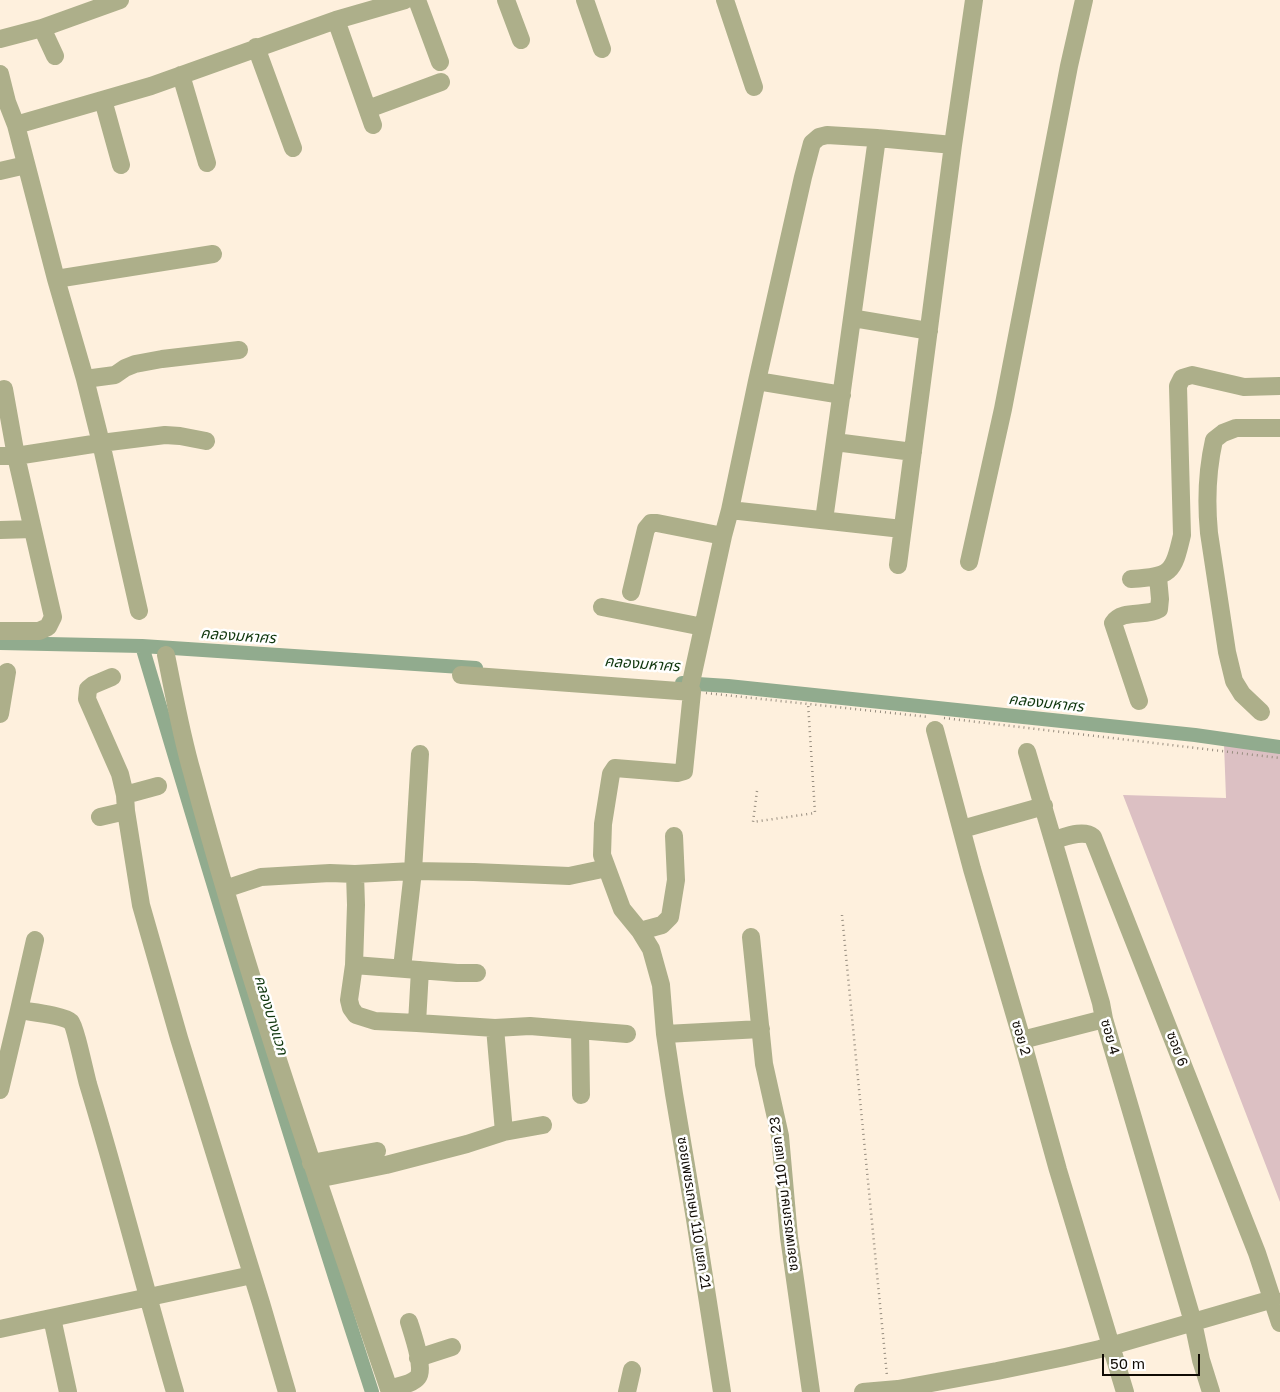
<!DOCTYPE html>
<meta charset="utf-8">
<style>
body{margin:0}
#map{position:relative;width:1280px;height:1392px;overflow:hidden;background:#fef0dd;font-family:"Golos Text",sans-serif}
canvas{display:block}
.scale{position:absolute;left:1102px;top:1354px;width:98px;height:22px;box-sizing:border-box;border:2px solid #100b04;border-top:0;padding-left:6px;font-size:15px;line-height:18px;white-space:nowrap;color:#100b04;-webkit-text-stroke:4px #fff;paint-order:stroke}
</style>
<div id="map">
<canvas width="1280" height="1392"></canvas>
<div class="scale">50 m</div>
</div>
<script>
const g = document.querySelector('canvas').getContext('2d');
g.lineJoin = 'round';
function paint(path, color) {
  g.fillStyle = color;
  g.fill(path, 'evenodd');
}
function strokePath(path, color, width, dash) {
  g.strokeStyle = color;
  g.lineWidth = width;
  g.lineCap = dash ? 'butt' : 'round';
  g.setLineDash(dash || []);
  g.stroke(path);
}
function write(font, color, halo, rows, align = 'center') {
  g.font = font + ' "Golos Text","Noto Sans Thai",sans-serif';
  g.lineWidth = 5;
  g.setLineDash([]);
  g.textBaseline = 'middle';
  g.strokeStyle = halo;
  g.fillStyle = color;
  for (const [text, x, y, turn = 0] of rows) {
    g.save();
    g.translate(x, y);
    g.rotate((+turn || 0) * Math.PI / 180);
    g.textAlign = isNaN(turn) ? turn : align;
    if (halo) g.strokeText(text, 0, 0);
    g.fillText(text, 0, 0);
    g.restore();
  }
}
paint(new Path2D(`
 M1224 744 1280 752V1202L1123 795 1226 798Z`), '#dcc0c3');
strokePath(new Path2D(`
 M0 643 142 646 476 668
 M142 646C216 895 291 1144 372 1392
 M682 683 728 686 1195 735 1280 747`), '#91ab8e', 14);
strokePath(new Path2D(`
 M706 693 929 717
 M944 718 1280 758
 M757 791 753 822 815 813 808 703
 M842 915 887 1376`), '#978d7f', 2.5, [1, 4]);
strokePath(new Path2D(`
 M417 0 440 62
 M506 0 521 40
 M585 0 602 49
 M725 0 754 87
 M336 20 373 125
 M42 28 55 56
 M0 39 42 28 120 0
 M256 47 293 148
 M0 74 7 102 16 125 56 279 85 379 101 443 139 611
 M181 75 207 163
 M103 100 121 165
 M368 109 441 82
 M16 125 151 86 336 20 405 0
 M0 171 26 165
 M56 279 213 254
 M852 318 929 331
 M85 379 115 375 125 368 135 364 162 359 239 350
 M757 381 842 395
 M835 442 913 452
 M0 456H16L93 444 165 435 180 436 206 441
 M730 510 902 529
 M824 520 877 138
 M0 530 33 529
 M969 562 1003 409 1069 66 1084 0
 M898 565 953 145 974 0
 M1131 579C1171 576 1173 574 1182 535L1178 386 1182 378 1192 375 1244 387 1280 386
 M631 592 646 529 651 523H657L723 536
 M602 607 703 627
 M0 631H39L48 627 53 617 16 456 4 389
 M166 655C174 694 181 734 192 772 248 982 320 1187 390 1392
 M461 675 692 692
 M112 677 93 685 88 689 87 699 120 774 125 795 126 811 141 905 179 1038 261 1303 287 1392
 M1139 701 1113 623C1122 609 1146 617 1159 609L1160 599 1158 577
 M1261 712 1242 694 1234 681 1227 652 1209 533C1206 502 1207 471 1214 440L1223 433 1236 428H1280
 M0 714 7 672
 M935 730 972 869 1020 1033 1058 1170 1125 1392
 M1027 752 1101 1003 1104 1019 1193 1322 1201 1360 1211 1392
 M125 795 158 786
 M100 817 126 811
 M962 829 1044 806
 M1054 840C1065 837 1083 829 1093 837L1257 1253 1280 1323
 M355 874 356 905 354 965 349 1000 351 1008 356 1015 375 1021 417 1023
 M225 889 261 877 330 873 355 874 413 871 474 872 569 876 607 868
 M640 931 662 925 670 917 676 880 674 836
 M751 937 764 1064 780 1136 789 1237 811 1392
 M35 940 19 1010C30 1012 64 1015 71 1022 75 1026 85 1073 88 1084 119 1186 145 1289 175 1392
 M354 965 457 973H477
 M402 968 413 871 420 754
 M420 970 417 1023 495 1028 530 1026 627 1034
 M495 1028 504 1132
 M580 1030 581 1095
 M665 1034 761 1029
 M1022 1040 1104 1019
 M0 1090 19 1010
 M311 1163 377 1151
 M317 1179 386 1165 467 1144 504 1132 543 1125
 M52 1318 68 1392
 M0 1329 252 1275
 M418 1358 452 1347
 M389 1389C398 1386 413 1384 418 1377 425 1369 412 1332 409 1322
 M627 1392 632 1370
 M722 1392 695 1219 674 1094 665 1034 661 985 651 949 640 931 622 909 602 855 603 824 611 774 615 768 677 773 684 771 692 692 690 687 723 536 730 510 757 381 803 177 812 143 819 137 827 135 877 138 953 145
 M863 1392 898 1389 997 1371 1065 1357 1100 1349 1273 1299`), '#adaf8a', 18);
write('14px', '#100b04', '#fff', [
 ["ซอย 4",1110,1037,74],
 ["ซอย 2",1021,1038,74],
 ["ซอย 6",1177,1049,69],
 ["ซอยเพชรเกษม 110 แยก 23",784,1194,-97],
 ["ซอยเพชรเกษม 110 แยก 21",694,1213,81]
]);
write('italic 15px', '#10370e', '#fff', [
 ["คลองมหาศร",238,636,4],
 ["คลองมหาศร",642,664,4],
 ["คลองมหาศร",1046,703,6],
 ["คลองบางแวก",271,1015,73]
]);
</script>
